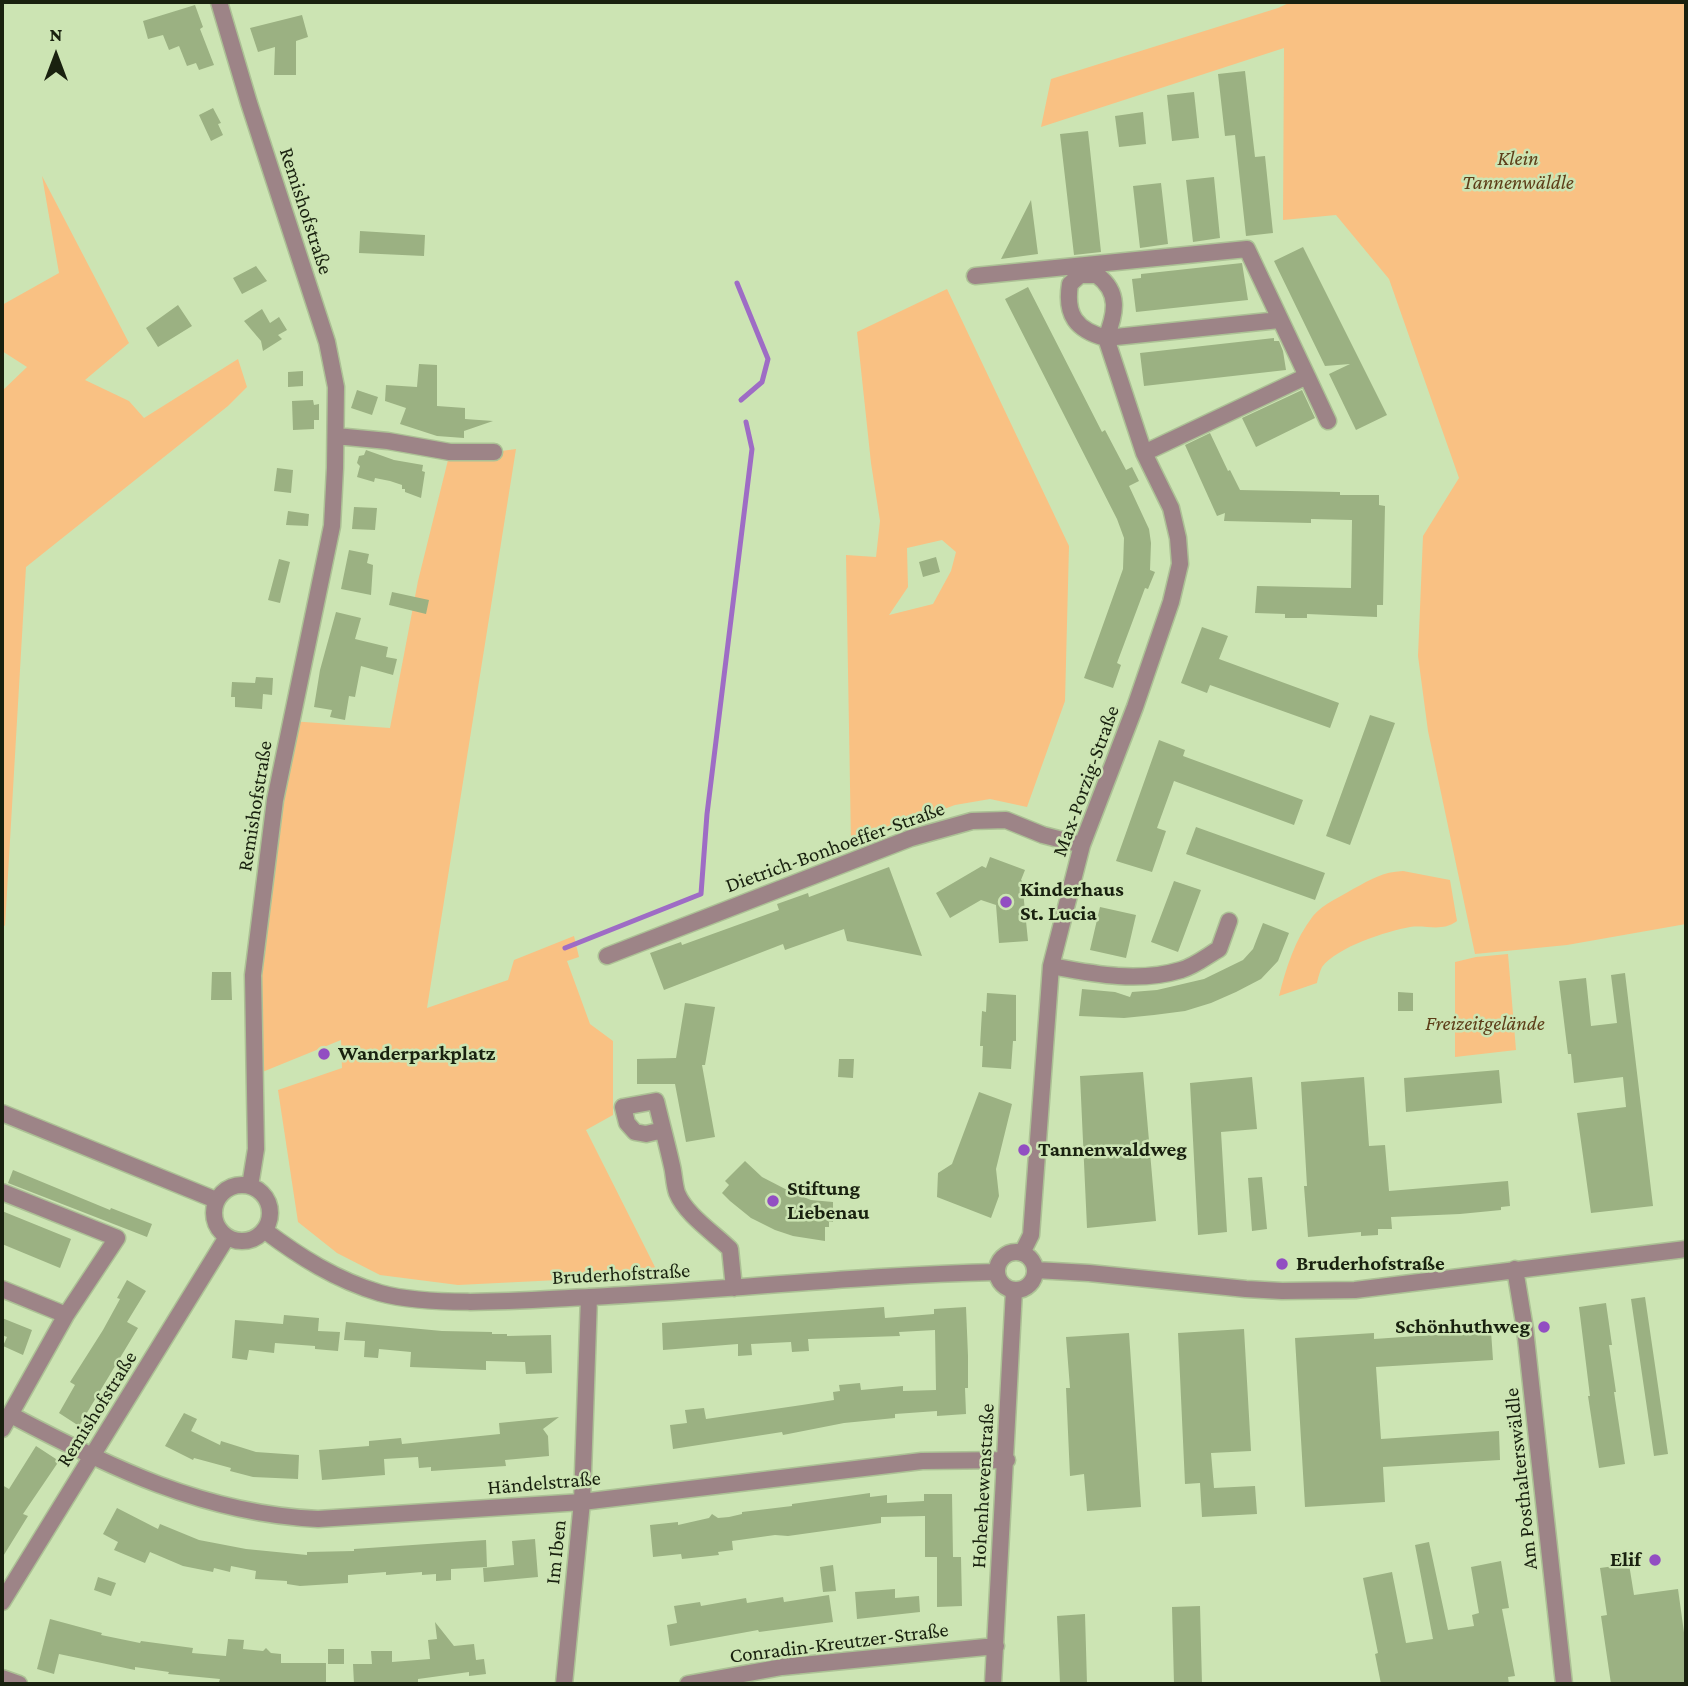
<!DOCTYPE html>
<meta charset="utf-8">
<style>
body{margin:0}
#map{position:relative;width:1688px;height:1686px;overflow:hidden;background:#cce4b3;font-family:"Crimson Pro",serif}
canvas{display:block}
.frame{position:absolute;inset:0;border:4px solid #19210f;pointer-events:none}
.north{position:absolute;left:21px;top:21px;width:70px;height:70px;-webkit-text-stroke:5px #cce4b3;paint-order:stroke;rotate:0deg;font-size:19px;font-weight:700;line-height:28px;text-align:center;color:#19210f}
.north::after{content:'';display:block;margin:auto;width:24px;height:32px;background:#19210f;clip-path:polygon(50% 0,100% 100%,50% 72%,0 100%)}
</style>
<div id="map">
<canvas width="1688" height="1686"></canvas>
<div class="frame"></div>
<div class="north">N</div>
</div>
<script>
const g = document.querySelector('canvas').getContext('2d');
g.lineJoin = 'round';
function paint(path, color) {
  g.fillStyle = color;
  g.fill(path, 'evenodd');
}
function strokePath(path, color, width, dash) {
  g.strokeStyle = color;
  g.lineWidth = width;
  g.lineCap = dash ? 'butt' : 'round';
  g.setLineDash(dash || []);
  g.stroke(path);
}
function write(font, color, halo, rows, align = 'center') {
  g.font = font + ' "Crimson Pro",serif';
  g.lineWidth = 5;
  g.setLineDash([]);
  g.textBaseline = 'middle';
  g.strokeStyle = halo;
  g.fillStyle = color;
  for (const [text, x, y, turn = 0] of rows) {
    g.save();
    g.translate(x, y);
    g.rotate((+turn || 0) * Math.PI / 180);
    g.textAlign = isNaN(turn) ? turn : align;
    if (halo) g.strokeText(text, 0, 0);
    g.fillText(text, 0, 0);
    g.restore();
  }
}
paint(new Path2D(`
 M1291 2H1686V924L1567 945 1475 954 1428 731 1418 656 1423 536 1459 478 1389 279 1336 215 1283 220 1284 48 1041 127 1051 79 1278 8Z
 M42 176 129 343 85 380 129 401 144 418 238 359 247 387 228 406 26 567 5 926 2 924V391L27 367 2 351V305L59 273Z
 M947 289 1069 546 1065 701 1027 807 990 799 955 805 851 843 846 555 876 557 880 521 871 463 857 332ZM942 540 956 552 951 571 933 604 889 615 908 587 907 548Z
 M516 449 427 1008 508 980 514 960 574 936 579 957 567 961 590 1024 613 1041V1115L586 1130 659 1275 458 1285 380 1275 337 1253 298 1222 278 1090 342 1068 341 1040 255 1075 253 975 290 721 390 728 418 581 450 452H494Z
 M1403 871 1450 880 1457 921C1442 932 1428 925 1410 927 1387 931 1337 947 1322 967 1320 971 1318 978 1317 983L1279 996C1286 968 1295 939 1313 916 1323 904 1340 897 1353 889 1372 879 1382 872 1403 871Z
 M1508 954 1516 1050 1455 1057V962L1476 957Z`), '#f9c183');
strokePath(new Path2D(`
 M737 283 768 359 762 382 741 400
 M565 948 701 894 707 814 752 449 746 422`), '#9e6cc5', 5);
paint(new Path2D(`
 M195 5 203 27 200 29 214 65 199 70 196 63 187 66 179 46 169 50 163 35 148 39 143 21Z
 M302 15 308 37 296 41V75H274L275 47 258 52 250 28Z
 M1245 71 1255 157 1265 156 1273 233 1246 236 1235 135 1225 136 1218 74Z
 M1194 92 1199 138 1172 141 1167 95Z
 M213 108 221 123 218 124 223 135 211 141 199 115Z
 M1143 112 1146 144 1119 147 1115 116Z
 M1088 131 1101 252 1074 255 1060 134Z
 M1214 177 1220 238 1193 242 1186 180Z
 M1161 183 1168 244 1140 248 1133 186Z
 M1031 200 1038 254 1001 259Z
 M360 231 425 235 424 256 359 253Z
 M1303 247 1387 415 1356 430 1329 374 1350 364 1325 366 1274 261Z
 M1242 263 1248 300 1136 312 1132 279 1141 278V274Z
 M256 266 267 281 242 294 233 278Z
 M1028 287 1102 432 1105 430 1126 470 1132 467 1139 481 1129 486 1149 529 1151 543 1150 570 1155 572 1148 589 1145 588 1117 663 1121 665 1113 688 1084 678 1123 569 1124 538 1117 519 1005 299Z
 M178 305 192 326 158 347 146 328Z
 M262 309 270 323 279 317 287 330 278 335 282 339 263 351 261 341 244 321Z
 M1274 338V341H1279L1283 351 1286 370 1144 386 1140 353Z
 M419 364 437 365V406L465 408V419L493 421 464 431V438L437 436 400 424 406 408 385 401 386 385 417 387Z
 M303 371V386L288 387V372Z
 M357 390 378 397 372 415 351 408Z
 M1302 390 1315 418 1256 447 1242 418Z
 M313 400 314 405 319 404V420H314V429L293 430 292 401Z
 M1210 433 1228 471 1230 470 1240 490 1340 492V495H1379V505L1385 506 1383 605H1377V617L1307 614V618H1285V614L1255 613 1257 586 1351 588 1352 520 1311 519V523L1224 521 1225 513 1217 516 1185 445Z
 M366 450 394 460 423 465 422 471 425 472 421 498 405 492V489H402V485L390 481 375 478 374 482 357 477 360 466 357 463 359 456 364 455Z
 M277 468 293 470 291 493 274 491Z
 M354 507 377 508 375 530 352 529Z
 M288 511 309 514 308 526 286 525Z
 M349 550 369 554 367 563 373 565 371 595 341 589Z
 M936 557 940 572 923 577 919 562Z
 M279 559 290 562 280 603 268 600Z
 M392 592 429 600 426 614 389 605Z
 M336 612 361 618 355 639 388 647 386 657 397 659 393 675 361 666 355 697 349 696 345 720 330 717 332 710 314 707 320 670Z
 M1202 627 1228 636 1219 659 1339 703 1330 728 1210 685 1207 693 1181 683Z
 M256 677 273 678 272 695 263 694 262 709 235 707V697H231L232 682 255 683Z
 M1370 715 1395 723 1350 845 1326 836Z
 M1159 740 1185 750 1183 756 1303 800 1294 825 1174 781 1157 828 1166 831 1152 872 1116 861Z
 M1196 827 1325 873 1315 900 1186 854Z
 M990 857 1025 870 1021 880 1022 881 1028 941 999 943 996 905 981 900 950 918 936 893 982 866 986 868Z
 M889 867 922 956 847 941 844 929 785 950 783 944 664 990 650 953 681 942 682 945 779 910 777 904 808 893 809 897Z
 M1174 881 1201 890 1178 952 1151 942Z
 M1100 907 1136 915 1126 958 1090 950Z
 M1263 923 1289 933 1278 961 1261 979 1236 992 1211 1003 1185 1011 1154 1015 1124 1018 1079 1016 1082 989 1115 992 1130 997 1132 992 1157 990 1204 979 1243 960 1253 949Z
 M212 972H231L232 1000H211Z
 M1625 973 1653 1206 1591 1213 1577 1113 1626 1107 1623 1077 1574 1083 1571 1054H1568L1559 981 1586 978 1591 1026 1617 1023 1611 975Z
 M1398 992 1413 993V1011H1398Z
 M987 993 1016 995V1041H1013L1011 1069 982 1067 983 1046H980L982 1011 986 1012Z
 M685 1003 715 1007 705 1065H702L715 1137 686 1142 675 1084H637V1059L676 1058Z
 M839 1059H854L853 1078 838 1077Z
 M1499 1070 1502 1103 1406 1112 1404 1078Z
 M1143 1072 1156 1221 1087 1228 1080 1076Z
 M1252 1077 1257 1129 1221 1132 1227 1232 1198 1235 1190 1083Z
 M1364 1077 1369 1146 1385 1145 1389 1191 1508 1181 1510 1206 1501 1207V1210L1460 1214 1391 1217 1392 1229H1378V1235L1361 1236V1232L1308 1237 1304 1186H1307L1301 1082Z
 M979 1092 1012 1104 996 1169 999 1196 991 1218 937 1197 938 1173 952 1164Z
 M745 1161 762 1177 791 1192 811 1200 833 1202V1222H829V1227H825V1241L793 1236 775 1230 751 1218 730 1201 722 1193 729 1185 725 1181Z
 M13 1170 110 1210 111 1208 152 1224 147 1237 8 1183Z
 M1262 1177 1267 1229 1252 1231 1248 1178Z
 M2 1211 71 1239 60 1268 2 1244Z
 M127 1280 146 1291 127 1322 138 1328 79 1426 59 1413 75 1385 70 1382 103 1330 120 1299 117 1298Z
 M1645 1297 1668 1454 1654 1456 1631 1299Z
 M1606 1303 1612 1345H1609L1616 1392H1614L1625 1464 1599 1468 1588 1396H1590L1579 1307Z
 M884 1307 885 1318 934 1314V1309L966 1307 968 1356V1388H965L966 1414 937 1416V1411L895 1414V1418L844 1423 783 1435 782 1432 673 1449 670 1425 687 1423 685 1410 704 1408 706 1419 802 1405 834 1400 833 1392 840 1391 839 1385 860 1383 861 1390 903 1386V1391L936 1390 935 1330 899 1332 900 1336 808 1339 809 1351 792 1352 791 1342 751 1344 752 1355 738 1356V1344L663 1350 662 1323Z
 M284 1315 319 1318 318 1331 340 1332 338 1351 315 1349V1346L275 1343 274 1353 249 1350 247 1360 232 1358 235 1320 283 1324Z
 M2 1318 32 1330 23 1355 3 1346 7 1337 2 1335Z
 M346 1322 442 1331 492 1332V1334H507V1336L551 1335 552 1373 526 1374 525 1362 486 1361V1370L410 1367 411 1352 379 1349 378 1358 364 1357 365 1341 344 1340Z
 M1244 1329 1251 1451 1211 1453 1214 1488 1255 1486 1257 1514 1202 1517 1200 1483 1185 1484 1178 1333Z
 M1491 1331 1493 1360 1376 1367 1381 1439 1499 1431 1500 1460 1383 1467 1385 1502 1305 1507 1295 1338 1374 1333V1339Z
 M1129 1333 1141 1507 1087 1511 1084 1474 1070 1476 1066 1388H1070L1066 1337Z
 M184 1413 197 1419 191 1431 220 1445 221 1441 256 1452 299 1455 298 1479 253 1477 230 1471 231 1468 194 1458 193 1460 165 1446Z
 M559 1417 543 1429 548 1436 549 1456 505 1460 506 1466 431 1471V1467L419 1468 418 1457 384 1459 385 1475 322 1480 319 1450 369 1446V1441L401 1438 402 1444 500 1434 499 1423Z
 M36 1446 59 1461 23 1514 28 1516 2 1558V1485L9 1489Z
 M870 1493V1497L887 1495V1503L924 1501V1494H952L953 1557H961L962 1606 937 1607V1557H925V1516L881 1517V1523L788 1536 775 1535 732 1541 733 1550 718 1552 719 1555 682 1559 681 1554 653 1557 650 1525 678 1522V1525L709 1518 712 1514 718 1518 729 1517 742 1514V1512L792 1506V1504Z
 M117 1508 158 1529 160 1524 199 1540 246 1549 307 1555V1552L354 1551V1549L486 1540 487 1567 451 1569V1580L436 1581V1574L422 1575V1572L386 1575V1572L348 1575V1583L300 1586 287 1584V1581L255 1579 256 1571 231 1566 230 1572 214 1568 213 1572 183 1566 150 1552 145 1563 114 1550 118 1542 103 1534Z
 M535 1539 538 1577 484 1582 483 1568 514 1565 512 1541Z
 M1429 1542 1448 1630 1474 1626 1472 1615 1479 1613 1471 1567 1501 1561 1509 1608 1502 1609 1515 1676 1508 1677 1509 1684H1381L1375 1654 1378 1653 1363 1578 1392 1572 1406 1643 1433 1639 1415 1545Z
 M1629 1564 1634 1595 1678 1589 1686 1647V1684H1611L1601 1616 1607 1615 1600 1568Z
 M833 1565 836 1591 823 1592 820 1567Z
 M98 1577 116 1583 111 1596 94 1590Z
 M895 1589V1598L919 1596 920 1612 857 1619 855 1592Z
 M829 1595 833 1622 759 1632 758 1630 670 1646 667 1625 677 1623 674 1606 700 1602 701 1606 746 1598 747 1603 783 1597 784 1602Z
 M1200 1606 1202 1684H1174L1172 1607Z
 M1085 1614 1087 1684H1060L1057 1616Z
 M50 1619 102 1633 101 1635 140 1643 141 1641 193 1648 192 1653 226 1656 228 1639 244 1640 243 1649 263 1651 266 1648 271 1653 281 1654V1663H326V1684L219 1682 220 1679 168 1674 169 1672 135 1667V1670L59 1654 54 1674 37 1669Z
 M435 1622 454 1646 474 1644 476 1660 484 1659 486 1674 469 1676V1672L418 1679V1683L354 1684 353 1664H372L371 1651H392V1662L430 1659 428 1640 437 1639Z
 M328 1649H344V1664H328Z`), '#9bb182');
const street = new Path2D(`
 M219 2 249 103 327 342 336 387 335 468 332 526 275 800 253 975 256 1149 250 1186
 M975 276 1247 249 1307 376 1144 453
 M1307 376 1328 421
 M336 436 388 441 450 452H494
 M607 956 911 838 972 821 1006 820 1043 835 1082 845
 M1051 966C1094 974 1138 983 1181 970 1195 966 1207 956 1219 949L1229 921
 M2 1113 216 1200
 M663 1130 646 1134 635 1132 627 1123 623 1107 656 1101C661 1122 667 1144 672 1166 674 1174 674 1184 677 1193 686 1215 714 1233 730 1249L734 1288
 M214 1213a28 28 0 1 1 56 0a28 28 0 1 1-56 0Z
 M2 1192 117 1238 66 1315 2 1429
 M264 1230C300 1257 336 1280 380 1293 431 1307 516 1301 569 1298 712 1292 854 1275 997 1272
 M997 1271a19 19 0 1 1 38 0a19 19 0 1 1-38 0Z
 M1022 1253 1031 1235 1051 966 1082 845 1135 707 1171 602 1180 564 1178 538 1171 508 1144 453 1106 338C1116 313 1120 292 1097 275H1080L1070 284C1065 315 1076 330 1106 338L1279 320
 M1515 1269 1525 1329 1564 1684
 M1035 1270 1089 1273 1246 1289 1282 1291 1355 1290 1686 1249
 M2 1289 66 1315
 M11 1415C109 1467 205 1514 318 1519L582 1502 922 1461 1007 1460
 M2 1602 227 1237
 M2 1678 19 1684
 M564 1684 582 1502 589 1297
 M688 1684 782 1667 996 1646
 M993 1684 1014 1290`);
strokePath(street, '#acc195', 19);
strokePath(street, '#9d8487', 16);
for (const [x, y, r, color] of [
 [1006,902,7,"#924ec2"],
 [324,1054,7,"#924ec2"],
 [1024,1150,7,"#924ec2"],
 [773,1201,7,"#924ec2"],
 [1282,1264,7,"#924ec2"],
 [1544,1327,7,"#924ec2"],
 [1655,1560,7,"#924ec2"]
]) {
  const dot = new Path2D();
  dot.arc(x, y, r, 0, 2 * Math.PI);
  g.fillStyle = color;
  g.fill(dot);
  strokePath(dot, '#cce4b3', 2.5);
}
write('italic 21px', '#5d3e19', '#cce4b3', [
 ["Klein",1518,159],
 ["Tannenwäldle",1518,183],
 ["Freizeitgelände",1485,1024]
]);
write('21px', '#19210f', '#cce4b3', [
 ["Remishofstraße",306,211,72],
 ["Max-Porzig-Straße",1086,781,-70],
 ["Remishofstraße",255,806,-81],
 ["Dietrich-Bonhoeffer-Straße",835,847,-20],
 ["Bruderhofstraße",621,1274,-3],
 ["Remishofstraße",97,1409,-58],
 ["Am Posthalterswäldle",1521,1479,-96],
 ["Händelstraße",544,1483,-5],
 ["Hohenhewenstraße",983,1486,-87],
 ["Im Iben",556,1552,-84],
 ["Conradin-Kreutzer-Straße",839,1643,-7]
]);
write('bold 21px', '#19210f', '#cce4b3', [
 ["Kinderhaus",1020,890],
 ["St. Lucia",1020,914],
 ["Wanderparkplatz",338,1054],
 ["Tannenwaldweg",1038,1150],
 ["Stiftung",787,1189],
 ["Liebenau",787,1213],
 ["Bruderhofstraße",1296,1264],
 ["Schönhuthweg",1530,1327,"right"],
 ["Elif",1641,1560,"right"]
], 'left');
</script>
